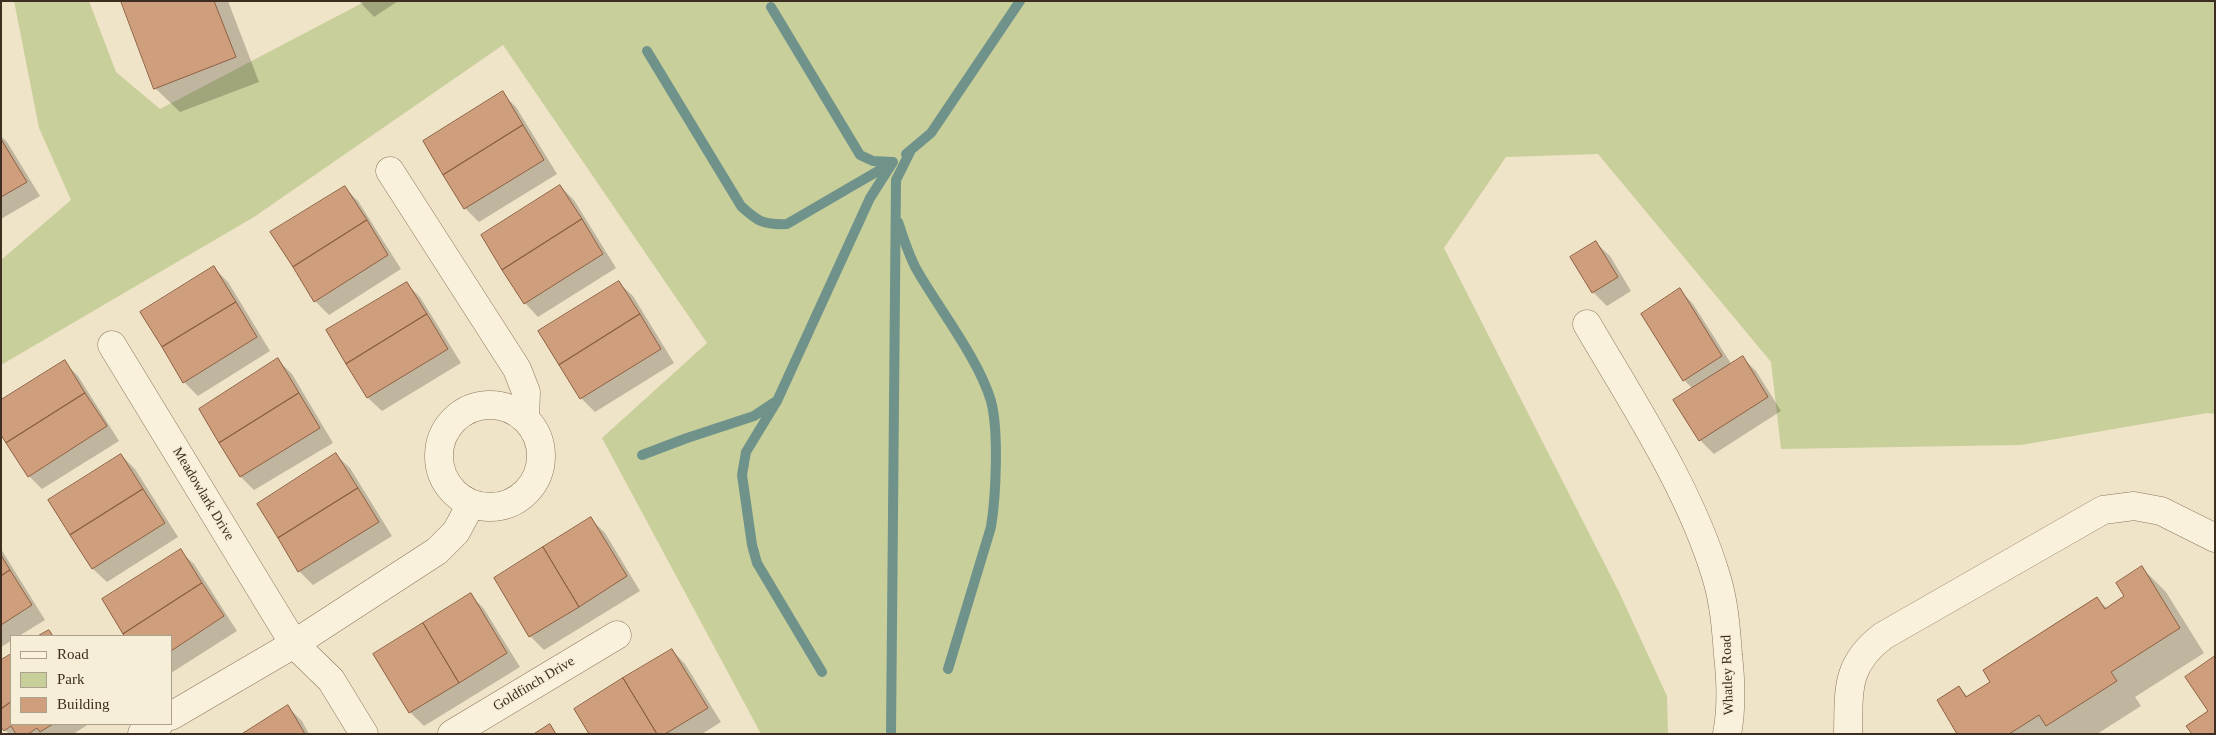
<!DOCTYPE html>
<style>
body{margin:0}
#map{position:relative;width:2216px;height:735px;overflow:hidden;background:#f0e4c8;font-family:Georgia,serif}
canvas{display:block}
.frame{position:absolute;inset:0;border:2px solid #3d2e20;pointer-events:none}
.legend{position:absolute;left:10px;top:635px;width:162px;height:90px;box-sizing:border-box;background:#f7eed8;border:1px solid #ada18e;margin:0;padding:6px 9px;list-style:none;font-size:15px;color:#3d2e20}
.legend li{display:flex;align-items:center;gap:10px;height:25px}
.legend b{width:25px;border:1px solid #ada18e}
</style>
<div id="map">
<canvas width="2216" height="735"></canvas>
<div class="frame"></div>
<ul class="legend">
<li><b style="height:6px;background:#faf1dc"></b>Road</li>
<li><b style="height:14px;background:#c9cf9b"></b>Park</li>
<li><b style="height:14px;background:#cf9f7d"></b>Building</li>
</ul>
</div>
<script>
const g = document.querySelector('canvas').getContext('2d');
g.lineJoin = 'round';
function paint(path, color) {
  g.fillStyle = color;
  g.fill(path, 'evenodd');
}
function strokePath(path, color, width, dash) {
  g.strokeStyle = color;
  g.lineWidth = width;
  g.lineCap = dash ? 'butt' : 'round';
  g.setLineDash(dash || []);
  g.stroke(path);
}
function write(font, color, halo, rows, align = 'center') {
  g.font = font + ' Georgia,serif';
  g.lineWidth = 4;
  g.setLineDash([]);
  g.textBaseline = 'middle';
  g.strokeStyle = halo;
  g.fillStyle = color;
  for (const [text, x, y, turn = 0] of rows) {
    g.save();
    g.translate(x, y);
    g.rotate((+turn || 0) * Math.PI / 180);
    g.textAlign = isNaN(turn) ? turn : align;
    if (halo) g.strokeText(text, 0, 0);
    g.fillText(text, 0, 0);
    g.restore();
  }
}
paint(new Path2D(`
 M14 1H89L116 72 160 109 366 1H2215V414L2207 413 2021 445 1781 449 1771 362 1598 154 1506 157 1444 248 1619 592 1667 696 1668 734H761L602 438 707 343 503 45 254 217 1 365V260L71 200 39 128Z`), '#c9cf9b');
paint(new Path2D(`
 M122 1H228L259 82 180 112 155 88Z
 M359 1H398L374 17Z
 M502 93 516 107 557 174 479 222 465 208Z
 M1 136 7 142 40 196 1 219Z
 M560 186 574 200 616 268 538 317 525 303Z
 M345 188 358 201 401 269 329 315 315 301Z
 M1596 243 1610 256 1631 291 1607 306 1593 292Z
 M214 268 228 282 270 351 198 396 184 382Z
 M406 283 420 297 461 363 382 411 368 398 327 331Z
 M619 283 633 296 674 363 595 412 581 398 540 332Z
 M1680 290 1693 304 1732 365 1743 358 1756 371 1781 411 1714 454 1700 440 1693 389 1684 380Z
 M278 360 292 374 333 443 254 490 241 477 201 409Z
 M64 362 78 376 119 441 42 489 29 476Z
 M121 455 135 469 178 537 107 582 93 569 49 500Z
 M336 455 350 468 392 536 313 585 299 571Z
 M591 519 605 533 640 591 544 650 530 636Z
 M1 549 45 620 19 636H11V641L1 647Z
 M180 551 194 564 237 631 171 673V636H127L103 600Z
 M2142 568 2166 592 2204 653 2135 697 2141 706 2097 734H1959V687L1968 697 1992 682 2097 599 2108 609 2126 597Z
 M471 595 484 609 520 667 424 726 410 712Z
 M672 650 685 664 721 722 702 734H590Z
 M11 655V724H89L73 734H9L5 730 1 661Z
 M288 707 302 721 309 734H245Z`), '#0003');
strokePath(new Path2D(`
 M771 7 860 155 873 161 892 162
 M647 51 741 206C758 222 764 225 787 224L890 164
 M906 154 931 133 1020 1
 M898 222C904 239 909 257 918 272 940 310 979 360 991 401 999 431 996 496 991 527L948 669
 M642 455 687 438 754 416 775 402
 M822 672 757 563 752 545 742 475 746 452 777 401 870 198 893 162
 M891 734 896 180 910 152`), '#6f938a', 10);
const building = new Path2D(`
 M121 1H214L236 57 154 89Z
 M503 91 523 125 443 175 423 141Z
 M523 125 544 160 464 209 443 175Z
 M1 139 27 182 1 197Z
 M560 185 582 219 502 270 481 235Z
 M345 186 367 220 293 267 270 232Z
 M582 219 603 254 524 304 502 270Z
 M367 220 388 255 314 302 293 267Z
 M1596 241 1618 277 1592 293 1570 257Z
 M214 266 236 302 162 347 140 312Z
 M619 281 640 314 559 365 538 331Z
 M407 282 427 314 346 364 326 330Z
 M1680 288 1722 356 1683 381 1641 314Z
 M236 302 257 337 183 383 162 347Z
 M427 314 448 349 367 398 346 364Z
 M640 314 661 349 580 399 559 365Z
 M1743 356 1768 397 1699 441 1673 400Z
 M278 358 299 393 219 443 199 409Z
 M65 360 85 393 6 443 1 435V400Z
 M85 393 107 426 28 477 6 443Z
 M299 393 320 428 240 477 219 443Z
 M336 453 358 488 278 538 257 504Z
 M121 454 143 489 70 535 48 500Z
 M358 488 379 522 298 572 278 538Z
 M143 489 165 523 92 569 70 535Z
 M591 517 627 576 579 607 543 547Z
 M543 547 579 607 529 637 494 578Z
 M181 549 202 583 123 634 102 599Z
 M1 555 10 570 1 576Z
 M2142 566 2180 628 2111 672 2117 681 2046 726 2039 715 2009 734H1957L1937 700 1959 686 1966 697 1990 682 1983 670 2097 597 2105 609 2124 596 2116 583Z
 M10 570 32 605 1 625V576Z
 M202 583 224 616 171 651V636H125L123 634Z
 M471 593 507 653 459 683 423 623Z
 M423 623 459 683 409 713 373 654Z
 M49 630 53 636H38Z
 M672 649 708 708 665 734H657L623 678Z
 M11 654V702L1 709V660Z
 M2215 656V734H2192L2186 726 2208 711 2185 677Z
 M623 678 657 734H589L574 709Z
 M11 702V724H53L40 732 37 728 28 734H16L11 726 4 731 1 727V709Z
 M288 705 305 734H242Z
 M550 724 556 734H534Z`);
paint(building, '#cf9f7d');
strokePath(building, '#8d5f41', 1);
const minor = new Path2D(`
 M390 171 517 369 526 392 525 418
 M1587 324C1633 403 1690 489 1716 576 1724 601 1726 628 1728 655 1731 681 1732 708 1727 734
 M112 345 294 644 331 680 364 734
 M439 456a51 51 0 1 1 102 0a51 51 0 1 1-102 0Z
 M171 716 294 644 437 551 456 532 471 504
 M142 734 159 724
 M452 734 617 635
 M1848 734C1849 690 1845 665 1883 636L2103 510 2134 506 2161 511 2215 538`);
strokePath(minor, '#8d765c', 29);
strokePath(minor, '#faf1dc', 28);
write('14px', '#3d2e20', '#f7eed8', [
 ["Meadowlark Drive",203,494,59],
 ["Whatley Road",1728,675,-92],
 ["Goldfinch Drive",534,684,-31]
]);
</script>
